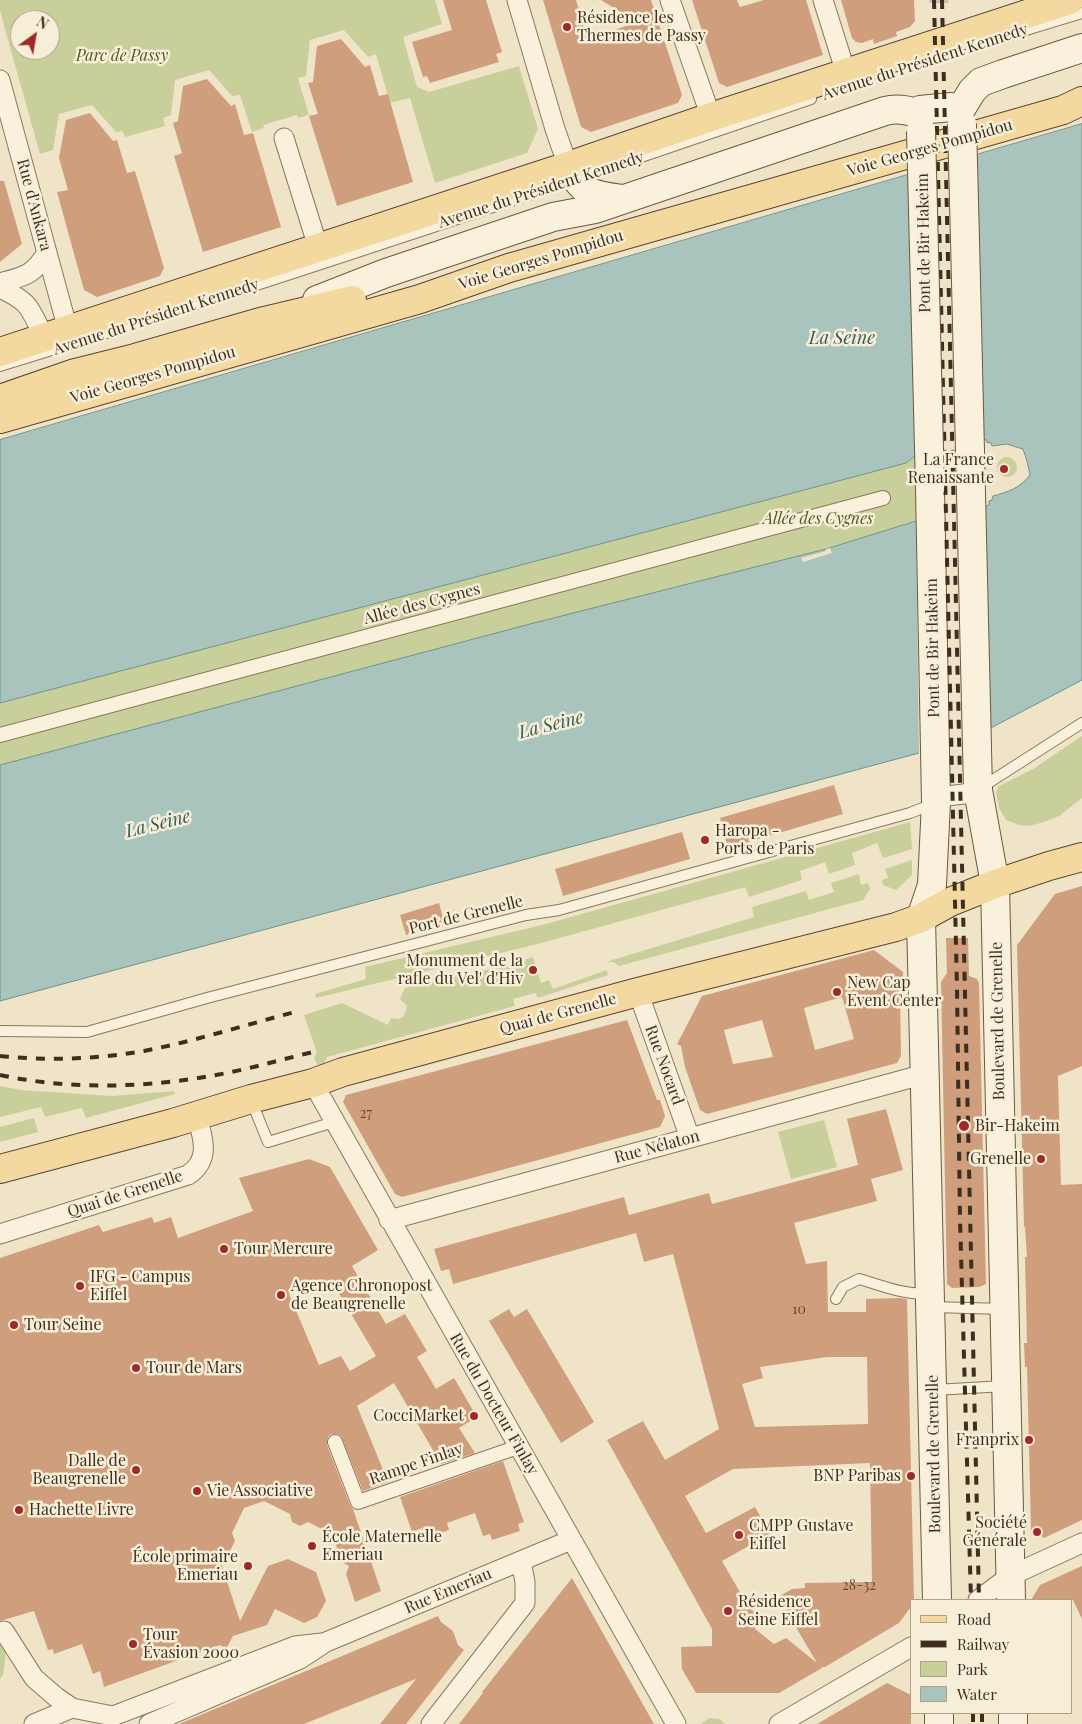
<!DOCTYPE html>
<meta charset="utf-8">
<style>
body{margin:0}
#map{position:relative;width:1082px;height:1724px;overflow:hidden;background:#f0e4c8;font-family:"Playfair Display",serif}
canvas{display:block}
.legend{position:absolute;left:910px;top:1599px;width:162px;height:115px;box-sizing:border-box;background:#f7eed8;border:1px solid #ada18e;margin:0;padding:6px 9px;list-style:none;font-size:15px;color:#3d2e20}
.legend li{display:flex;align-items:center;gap:10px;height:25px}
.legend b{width:25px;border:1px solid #ada18e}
.north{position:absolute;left:10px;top:10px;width:50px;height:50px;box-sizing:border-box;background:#f7eed8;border:1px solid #ada18e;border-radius:50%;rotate:32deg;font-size:14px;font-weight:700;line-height:20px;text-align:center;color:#3d2e20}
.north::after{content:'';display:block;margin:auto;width:18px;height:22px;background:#9e2a2b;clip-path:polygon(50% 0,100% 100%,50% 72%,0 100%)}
</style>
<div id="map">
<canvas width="1082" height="1724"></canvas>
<ul class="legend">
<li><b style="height:6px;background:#f3d9a0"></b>Road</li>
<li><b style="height:6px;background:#3d2e20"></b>Railway</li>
<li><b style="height:14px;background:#c9cf9b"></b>Park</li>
<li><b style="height:14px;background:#a9c4bc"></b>Water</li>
</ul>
<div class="north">N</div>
</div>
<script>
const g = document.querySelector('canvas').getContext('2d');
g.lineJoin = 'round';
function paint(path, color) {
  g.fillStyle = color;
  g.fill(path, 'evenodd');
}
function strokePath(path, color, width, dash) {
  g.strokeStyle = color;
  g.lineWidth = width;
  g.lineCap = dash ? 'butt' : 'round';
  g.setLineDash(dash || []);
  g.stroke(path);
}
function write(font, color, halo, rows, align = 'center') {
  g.font = font + ' "Playfair Display",serif';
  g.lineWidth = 5;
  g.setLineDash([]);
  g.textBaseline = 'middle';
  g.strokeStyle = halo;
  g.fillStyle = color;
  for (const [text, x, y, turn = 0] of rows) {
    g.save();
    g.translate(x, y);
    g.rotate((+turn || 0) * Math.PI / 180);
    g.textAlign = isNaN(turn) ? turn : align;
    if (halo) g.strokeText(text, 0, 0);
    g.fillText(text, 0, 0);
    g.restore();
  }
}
paint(new Path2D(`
 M0 0H435L442 24 403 37 417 87 429 92 519 66 538 129 527 153 435 183 410 98 390 103 376 54 368 57 344 30 310 40 306 76 298 78 309 115 298 118 297 115 263 125 264 128 252 132 240 95 232 96 209 70 175 80 171 115 163 118 165 126 125 137 122 131 116 132 92 105 59 114 53 150 40 154 6 33 0 10ZM20 20H50V50H20Z
 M915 456 916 521 826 549 530 624 0 765V703L906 463Z
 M997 467a10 10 0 1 1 20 0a10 10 0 1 1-20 0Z
 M1082 736V798L1059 816 1044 822 1029 826 1019 825 1006 820 999 808 996 792 999 786 1033 769Z
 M910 822 912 849 883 858 877 843 852 853 855 865 829 874 825 862 800 871 802 880 749 897 745 887 534 945 316 998 315 994 366 979 365 967 546 924Z
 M912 860V875L896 890 883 885 882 880 888 878 885 869Z
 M859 874 861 885 868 883 870 889 863 900 619 966 614 962H606L754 917 752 907 806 891 809 900 834 892 831 883Z
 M533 957 535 964 528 966 530 974 538 973 541 983 549 980 553 989 607 970 608 975 538 998 535 993 513 999 515 1006 327 1057 325 1062 322 1065H318L314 1058 317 1053 304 1015 342 1003 388 1025 391 1018 399 1019 404 1016 407 1006 400 999 405 988 526 961V959Z
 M0 1086 21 1090 112 1096 174 1091 175 1094 86 1118 82 1108 45 1117 41 1107 0 1117Z
 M34 1118 38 1132 0 1142V1127Z
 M824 1120 837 1167 791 1179 778 1132Z
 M0 1640 6 1653 3 1675 0 1679Z
 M709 1718 720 1719 725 1724H701Z`), '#c9cf9b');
const water = new Path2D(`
 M1082 124V680L987 730 919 753 0 1001V765L530 624 826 549 916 521 989 505V501L992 500 993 496C1008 492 1020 488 1030 475L1027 461 1023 449 1007 444 992 446 990 442 987 443V440H983L915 456 906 463 0 703V440Z`);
paint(water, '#a9c4bc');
strokePath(water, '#6f938a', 1);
paint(new Path2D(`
 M975 153 980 440 915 459 908 173Z
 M983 504 988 733 919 756 916 518Z
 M830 548 832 553 803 562 801 558 826 551V549Z`), '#f0e4c8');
paint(new Path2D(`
 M443 0H486L502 52 496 54 499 62 430 83 427 76 423 77 412 42 452 30Z
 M543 0H576L588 41 616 32 615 30 637 22 601 0H651L682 95 678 103 591 132 581 127Z
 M692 0H737L740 7 764 0H806L823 55 727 87 719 83Z
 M841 0H914L915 21 910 27 896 32 897 36 874 44 873 39 862 43 856 42 852 38Z
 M341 39 365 67 370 65 379 96 388 94 413 182 337 206 309 116 318 114 308 83 313 82 317 46Z
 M207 79 231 106 235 104 244 135 253 133 281 227 203 252 174 156 182 153 173 123 178 121 183 86Z
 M90 113 113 141 117 140 127 173 135 171 164 268 160 276 97 297 84 290 57 192 68 190 59 158 66 120Z
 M0 181H4L22 244 0 262Z
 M834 785 843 814 728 848 720 818Z
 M682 832 690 859 563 896 555 869Z
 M1082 886V1066L1058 1076 1061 1185 1082 1184V1520L1044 1538 1031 1530 1027 1367H1025L1024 1343H1027L1025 1257H1027L1025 1227H1024L1017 945 1055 894Z
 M439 903 445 925 406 935 400 915Z
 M946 938H968L969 976 977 979 979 983 986 1284 979 1287 952 1288 947 1284 941 982 947 973Z
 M874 950 903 972V995L900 998 901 1056 897 1063 707 1114 700 1110 685 1067 681 1046 677 1044 702 996ZM842 997 854 1039 815 1050 804 1008ZM762 1020 773 1057 733 1064 724 1030Z
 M627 1020 657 1100H660L665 1116 660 1127 402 1197 395 1194 343 1102 346 1095Z
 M886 1109 903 1170 871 1179 877 1201 794 1223 806 1264 827 1261 828 1312H866V1299L900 1298 907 1299 914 1600H911V1607L899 1623 825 1667H821L822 1668 779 1693H696L682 1669 681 1647 712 1646V1629L607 1440 643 1421 665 1460 719 1429 673 1254 644 1262 636 1233 453 1284 449 1269 441 1271 434 1249 624 1197 629 1215 709 1193 712 1204 858 1165 847 1119ZM827 1357H867L868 1424 755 1427 742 1384 763 1378 760 1367ZM870 1463 872 1582 805 1583V1588L792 1589 778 1597 817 1663 786 1638 774 1644 755 1629 762 1618 749 1608 722 1561 770 1534 755 1507 706 1533 685 1496 733 1469Z
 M309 1159 330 1167 378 1250 352 1266 386 1324 405 1314 427 1351 417 1357 436 1389 454 1378 477 1417 459 1428 475 1453 441 1464 394 1383 357 1406 388 1482 363 1491 341 1436 337 1434H331L328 1437 327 1445 350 1505 353 1509 381 1591 355 1602 346 1574 349 1566 342 1562 332 1534 308 1522 300 1526 292 1522 290 1514 264 1501 244 1508 232 1533 235 1541 230 1551 218 1554 240 1621 268 1566 288 1559 316 1572 326 1601 317 1617 304 1623 275 1609 267 1625 233 1636 226 1649 220 1645 104 1687 100 1671 93 1674 82 1644 54 1654 53 1649 48 1650 34 1611 0 1621V1258L99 1225 103 1232 152 1217 154 1223 171 1217 178 1238 253 1211 239 1178ZM331 1280 376 1356 350 1371 341 1356 319 1365 289 1294 318 1282Z
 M509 1309 514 1317 527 1309 594 1422 561 1443 489 1321Z
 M503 1461 524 1522 518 1524 520 1531 492 1540 490 1534 483 1536 475 1513 447 1523 449 1530 425 1538 422 1528 412 1532 400 1497Z
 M1082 1566V1619L1073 1600H1031L1040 1585Z
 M572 1578 654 1724H459L483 1693 482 1692Z
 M438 1616 441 1622 453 1631 458 1645 464 1650 406 1724H380L416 1679 304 1724H179Z
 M887 1683 911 1695V1724H817Z`), '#cf9f7d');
strokePath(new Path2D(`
 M939 0V3`), '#ccc0a6', 19, [19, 9]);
const service = new Path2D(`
 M970 47 1082 13
 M0 366C272 283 542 191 811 99
 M982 787 1082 723
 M0 1031 87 1032 207 998 526 915 559 910 910 813 933 804
 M251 1100 268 1142 334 1122
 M836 1299 843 1287 859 1279C883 1286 904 1295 929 1294
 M932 1307 1004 1309
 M934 1390 1005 1386`);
const pedestrian = new Path2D(`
 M0 735 883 498
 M335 1442 358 1502 518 1447`);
const minor = new Path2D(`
 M517 0 555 129 568 166
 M670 0 711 117
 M823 0 846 73
 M0 80 68 330
 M284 138 318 247
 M0 283C25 276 32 276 47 253
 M0 288C32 303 29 308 44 337
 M936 802 947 796 964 794 978 790
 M638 992 690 1138
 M313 1083 676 1724
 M389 1220 925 1074
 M0 1234 188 1175C211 1160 203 1138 197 1116
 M978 1600 1010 1576 1082 1543
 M4 1631 34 1678 56 1697 72 1708
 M34 1724 72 1708 113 1716 295 1646 322 1643
 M149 1724 300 1659 326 1642 571 1540
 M431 1724 525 1603V1582L521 1561
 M779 1724 911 1647`);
const secondary = new Path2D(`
 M961 109 972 91 981 82 1003 74 1082 48
 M916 113 920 110 951 107 961 109
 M568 166C584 195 592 195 623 199
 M965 240 978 790 995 884 1011 1600
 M317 300 386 273 553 217 595 209 885 111C896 108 905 109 916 113
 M930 488 936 802 932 885 921 918 937 1600
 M939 1713V1724
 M1013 1713V1724`);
const primary = new Path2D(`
 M0 352 568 166 711 117 1070 0
 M0 399 75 373 135 358 264 321 352 300
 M0 419 420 299 509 268 1063 110 1082 101
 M0 1169 173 1123 251 1099 313 1083 343 1072 638 992 896 927 921 918 950 902 995 884 1049 866 1082 857`);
strokePath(service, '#8d765c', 12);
strokePath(pedestrian, '#8d765c', 16);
strokePath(minor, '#8d765c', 21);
strokePath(secondary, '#6f573f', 30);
strokePath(primary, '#5b4430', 30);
strokePath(service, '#faf1dc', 10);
strokePath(pedestrian, '#faf1dc', 14);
strokePath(minor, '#faf1dc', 19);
strokePath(secondary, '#faf1dc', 28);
strokePath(primary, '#f3d9a0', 28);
strokePath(new Path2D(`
 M934 0 957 988 960 1219 971 1600
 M942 0 979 1600
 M0 1056C47 1061 97 1059 144 1051 195 1041 245 1025 295 1012
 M0 1075C70 1090 146 1088 216 1075 250 1069 283 1059 317 1051
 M973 1713V1724
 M982 1713V1724`), '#3d2e20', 4, [9, 9]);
const secondaryBridge = new Path2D(`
 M962 124 965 240
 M921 131 930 488`);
strokePath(secondaryBridge, '#6f573f', 30, []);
strokePath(secondaryBridge, '#faf1dc', 28);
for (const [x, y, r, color] of [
 [567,27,5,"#9e2a2b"],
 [1004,469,5,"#9e2a2b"],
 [705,840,5,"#9e2a2b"],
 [533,970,5,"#9e2a2b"],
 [837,992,5,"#9e2a2b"],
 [964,1126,6,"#9e2a2b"],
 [1041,1159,5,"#9e2a2b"],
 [224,1249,5,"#9e2a2b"],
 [80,1286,5,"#9e2a2b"],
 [281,1295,5,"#9e2a2b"],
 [14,1325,5,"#9e2a2b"],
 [136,1368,5,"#9e2a2b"],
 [474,1416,5,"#9e2a2b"],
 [1029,1440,5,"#9e2a2b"],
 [136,1470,5,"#9e2a2b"],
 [911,1476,5,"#9e2a2b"],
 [197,1491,5,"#9e2a2b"],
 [19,1510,5,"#9e2a2b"],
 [1037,1532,5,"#9e2a2b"],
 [739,1535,5,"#9e2a2b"],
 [312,1546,5,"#9e2a2b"],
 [248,1566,5,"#9e2a2b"],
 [728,1611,5,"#9e2a2b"],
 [133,1644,5,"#9e2a2b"]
]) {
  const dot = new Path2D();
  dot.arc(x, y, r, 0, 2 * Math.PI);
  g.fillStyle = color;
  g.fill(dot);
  strokePath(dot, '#f7eed8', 2);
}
write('14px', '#624a37', null, [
 ["27",366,1114],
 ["10",799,1310],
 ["28-32",859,1586]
]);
write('16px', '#3d2e20', '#f7eed8', [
 ["Résidence les",577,18],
 ["Thermes de Passy",577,36],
 ["La France",994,460,"right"],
 ["Renaissante",994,478,"right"],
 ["Haropa -",715,831],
 ["Ports de Paris",715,849],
 ["Monument de la",523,961,"right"],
 ["rafle du Vel' d'Hiv",523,979,"right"],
 ["New Cap",847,983],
 ["Event Center",847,1001],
 ["Bir-Hakeim",975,1126],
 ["Grenelle",1031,1159,"right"],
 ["Tour Mercure",234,1249],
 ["IFG - Campus",90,1277],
 ["Eiffel",90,1295],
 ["Agence Chronopost",291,1286],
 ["de Beaugrenelle",291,1304],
 ["Tour Seine",24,1325],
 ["Tour de Mars",146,1368],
 ["CocciMarket",464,1416,"right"],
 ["Franprix",1019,1440,"right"],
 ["Dalle de",126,1461,"right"],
 ["Beaugrenelle",126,1479,"right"],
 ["BNP Paribas",901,1476,"right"],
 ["Vie Associative",207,1491],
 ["Hachette Livre",29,1510],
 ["Société",1027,1523,"right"],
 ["Générale",1027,1541,"right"],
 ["CMPP Gustave",749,1526],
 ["Eiffel",749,1544],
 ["École Maternelle",322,1537],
 ["Emeriau",322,1555],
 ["École primaire",238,1557,"right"],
 ["Emeriau",238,1575,"right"],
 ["Résidence",738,1602],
 ["Seine Eiffel",738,1620],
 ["Tour",143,1635],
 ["Évasion 2000",143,1653]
], 'left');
write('italic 16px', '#4d5a26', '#f7eed8', [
 ["Parc de Passy",122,56],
 ["Allée des Cygnes",818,519]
]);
write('16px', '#3d2e20', '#f7eed8', [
 ["Avenue du Président Kennedy",925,62,-18],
 ["Voie Georges Pompidou",930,148,-16],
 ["Avenue du Président Kennedy",541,190,-18],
 ["Rue d'Ankara",34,205,75],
 ["Pont de Bir Hakeim",924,243,-91],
 ["Voie Georges Pompidou",541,260,-17],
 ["Avenue du Président Kennedy",156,317,-18],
 ["Voie Georges Pompidou",153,375,-16],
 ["Allée des Cygnes",422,604,-15],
 ["Pont de Bir Hakeim",933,648,-91],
 ["Port de Grenelle",466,915,-14],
 ["Quai de Grenelle",558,1014,-15],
 ["Boulevard de Grenelle",998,1021,-91],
 ["Rue Nocard",664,1065,70],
 ["Rue Nélaton",657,1147,-15],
 ["Quai de Grenelle",125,1194,-18],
 ["Rue du Docteur Finlay",494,1404,60],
 ["Boulevard de Grenelle",934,1454,-91],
 ["Rampe Finlay",416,1464,-19],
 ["Rue Emeriau",448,1591,-23]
]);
write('italic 18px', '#2f5d5a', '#f7eed8', [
 ["La Seine",842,338],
 ["La Seine",551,725,-14],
 ["La Seine",158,824,-14]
]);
</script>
